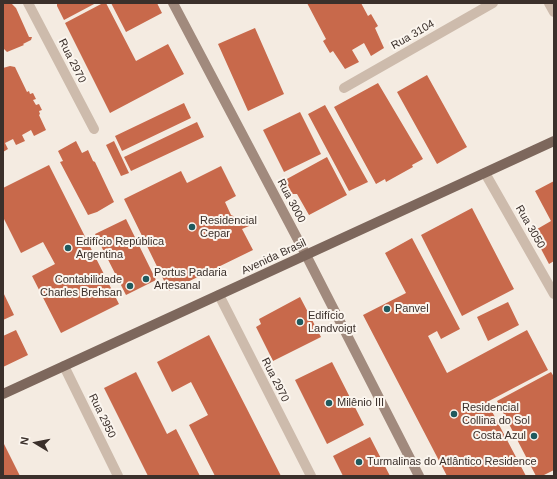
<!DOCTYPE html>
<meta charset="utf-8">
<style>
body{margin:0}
#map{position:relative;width:557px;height:479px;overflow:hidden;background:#f4ebe1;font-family:Helvetica,sans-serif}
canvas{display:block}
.frame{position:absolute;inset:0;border:4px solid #3b302b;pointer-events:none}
.north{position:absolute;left:16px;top:423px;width:40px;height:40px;-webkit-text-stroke:3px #fbf5ee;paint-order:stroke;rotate:280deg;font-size:11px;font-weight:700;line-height:16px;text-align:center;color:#3b302b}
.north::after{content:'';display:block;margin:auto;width:14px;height:18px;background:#3b302b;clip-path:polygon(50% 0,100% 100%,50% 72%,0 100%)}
</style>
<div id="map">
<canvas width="557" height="479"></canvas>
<div class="frame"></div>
<div class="north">N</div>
</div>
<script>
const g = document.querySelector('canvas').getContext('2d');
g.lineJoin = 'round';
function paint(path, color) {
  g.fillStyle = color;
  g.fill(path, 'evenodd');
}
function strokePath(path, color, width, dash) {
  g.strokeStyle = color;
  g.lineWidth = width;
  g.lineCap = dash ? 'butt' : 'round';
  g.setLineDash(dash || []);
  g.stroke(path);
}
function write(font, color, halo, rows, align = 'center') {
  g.font = font + ' Helvetica,sans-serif';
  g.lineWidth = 4;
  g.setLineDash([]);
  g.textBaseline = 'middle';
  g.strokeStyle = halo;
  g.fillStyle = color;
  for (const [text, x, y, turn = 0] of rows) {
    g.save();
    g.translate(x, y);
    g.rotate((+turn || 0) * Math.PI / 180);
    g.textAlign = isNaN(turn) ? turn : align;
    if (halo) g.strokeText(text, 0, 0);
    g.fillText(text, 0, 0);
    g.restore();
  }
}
paint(new Path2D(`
 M3 3H11L16 8 29 37H32L31 40 23 44 24 45 7 52 3 48Z
 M57 3H96L64 20 57 6Z
 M103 3H106L136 61 168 44 184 74 110 113 65 23Z
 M111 3H157L162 13 126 32Z
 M307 3H361L368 16 371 14 378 26 375 28 384 48 371 56 364 43 352 50 359 62 345 69 333 51 330 53 323 41 326 39Z
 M255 28 284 94 248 111 218 44Z
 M10 66 15 67 27 92 29 91 30 94 33 93 36 99 33 100 36 105 39 104 42 110 39 111 40 114 39 115 46 130 34 136 31 130 22 135 25 141 16 145 13 139 5 143 8 149 3 152V68Z
 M427 75 467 147 437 164 397 92Z
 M378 83 423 159 412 165 413 167 386 182 385 179 376 184 334 107Z
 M184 103 191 118 122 151 115 136Z
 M325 105 368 182 349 191 308 114Z
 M300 112 321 154 284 172 263 130Z
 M197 122 204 137 131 171 124 157Z
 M76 141 82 153 88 150 93 161 95 162 114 202 97 212 88 215 60 162 63 161 58 151Z
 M114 141 129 173 121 176 106 145Z
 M327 157 347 195 309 215 297 194H292L285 180Z
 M49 165 119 304 61 333 32 276 55 264 43 242 21 253 3 217V188Z
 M221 166 236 196 225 202 231 215 247 222 249 226 242 229 253 250 169 291 124 199 181 171 187 183Z
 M554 181V261L549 264 532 232 551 221 535 191Z
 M472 208 514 289 462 316 421 235Z
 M126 219 156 280 126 295 95 234Z
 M412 238 460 329 441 339 437 331 428 336 447 373 527 330 548 370 487 402 526 476H447L363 315 406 293 385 253Z
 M3 292 14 315 3 320Z
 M300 297 321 337 273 361 256 327 261 324 259 319Z
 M508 302 519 325 488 341 477 317Z
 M16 330 28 355 3 367V336Z
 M209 335 246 407 281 476H215L189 425 208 415 191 382 172 392 157 362Z
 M332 362 364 425 327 444 295 380Z
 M136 372 167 434 176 429 200 476H148L104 388Z
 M551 372 554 377V470L542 476H536L497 401Z
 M370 437 390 476H343L333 456Z
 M3 442 20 476H3Z`), '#c8694b');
strokePath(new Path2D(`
 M28 3 94 129`), '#cdbbac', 10);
strokePath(new Path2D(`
 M549 3 554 12
 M344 88 493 3
 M485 173 554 294
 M219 295 311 476
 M64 366 118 476`), '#cdbbac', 10);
strokePath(new Path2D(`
 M173 3 306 255 419 476`), '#a18a7d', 10);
strokePath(new Path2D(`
 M3 394 554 141`), '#7d675c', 10);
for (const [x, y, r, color] of [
 [192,227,4,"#1f5a5e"],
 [68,248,4,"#1f5a5e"],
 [146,279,4,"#1f5a5e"],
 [130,286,4,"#1f5a5e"],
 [387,309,4,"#1f5a5e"],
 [300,322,4,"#1f5a5e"],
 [329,403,4,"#1f5a5e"],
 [454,414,4,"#1f5a5e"],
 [534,436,4,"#1f5a5e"],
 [359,462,4,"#1f5a5e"]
]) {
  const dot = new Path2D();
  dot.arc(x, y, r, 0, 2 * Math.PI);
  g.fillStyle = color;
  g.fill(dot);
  strokePath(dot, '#fbf5ee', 1.5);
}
write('11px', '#3b302b', '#fbf5ee', [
 ["Rua 3104",413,35,-30],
 ["Rua 2970",72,61,63],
 ["Rua 3000",291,201,62],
 ["Rua 3050",530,227,60],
 ["Avenida Brasil",274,257,-25],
 ["Rua 2970",275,380,63],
 ["Rua 2950",102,416,64]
]);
write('11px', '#3b302b', '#fbf5ee', [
 ["Residencial",200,221],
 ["Cepar",200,234],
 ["Edifício República",76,242],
 ["Argentina",76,255],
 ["Portus Padaria",154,273],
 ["Artesanal",154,286],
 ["Contabilidade",122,280,"right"],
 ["Charles Brehsan",122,293,"right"],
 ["Panvel",395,309],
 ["Edifício",308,316],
 ["Landvoigt",308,329],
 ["Milênio III",337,403],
 ["Residencial",462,408],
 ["Collina do Sol",462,421],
 ["Costa Azul",526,436,"right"],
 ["Turmalinas do Atlântico Residence",367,462]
], 'left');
</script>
